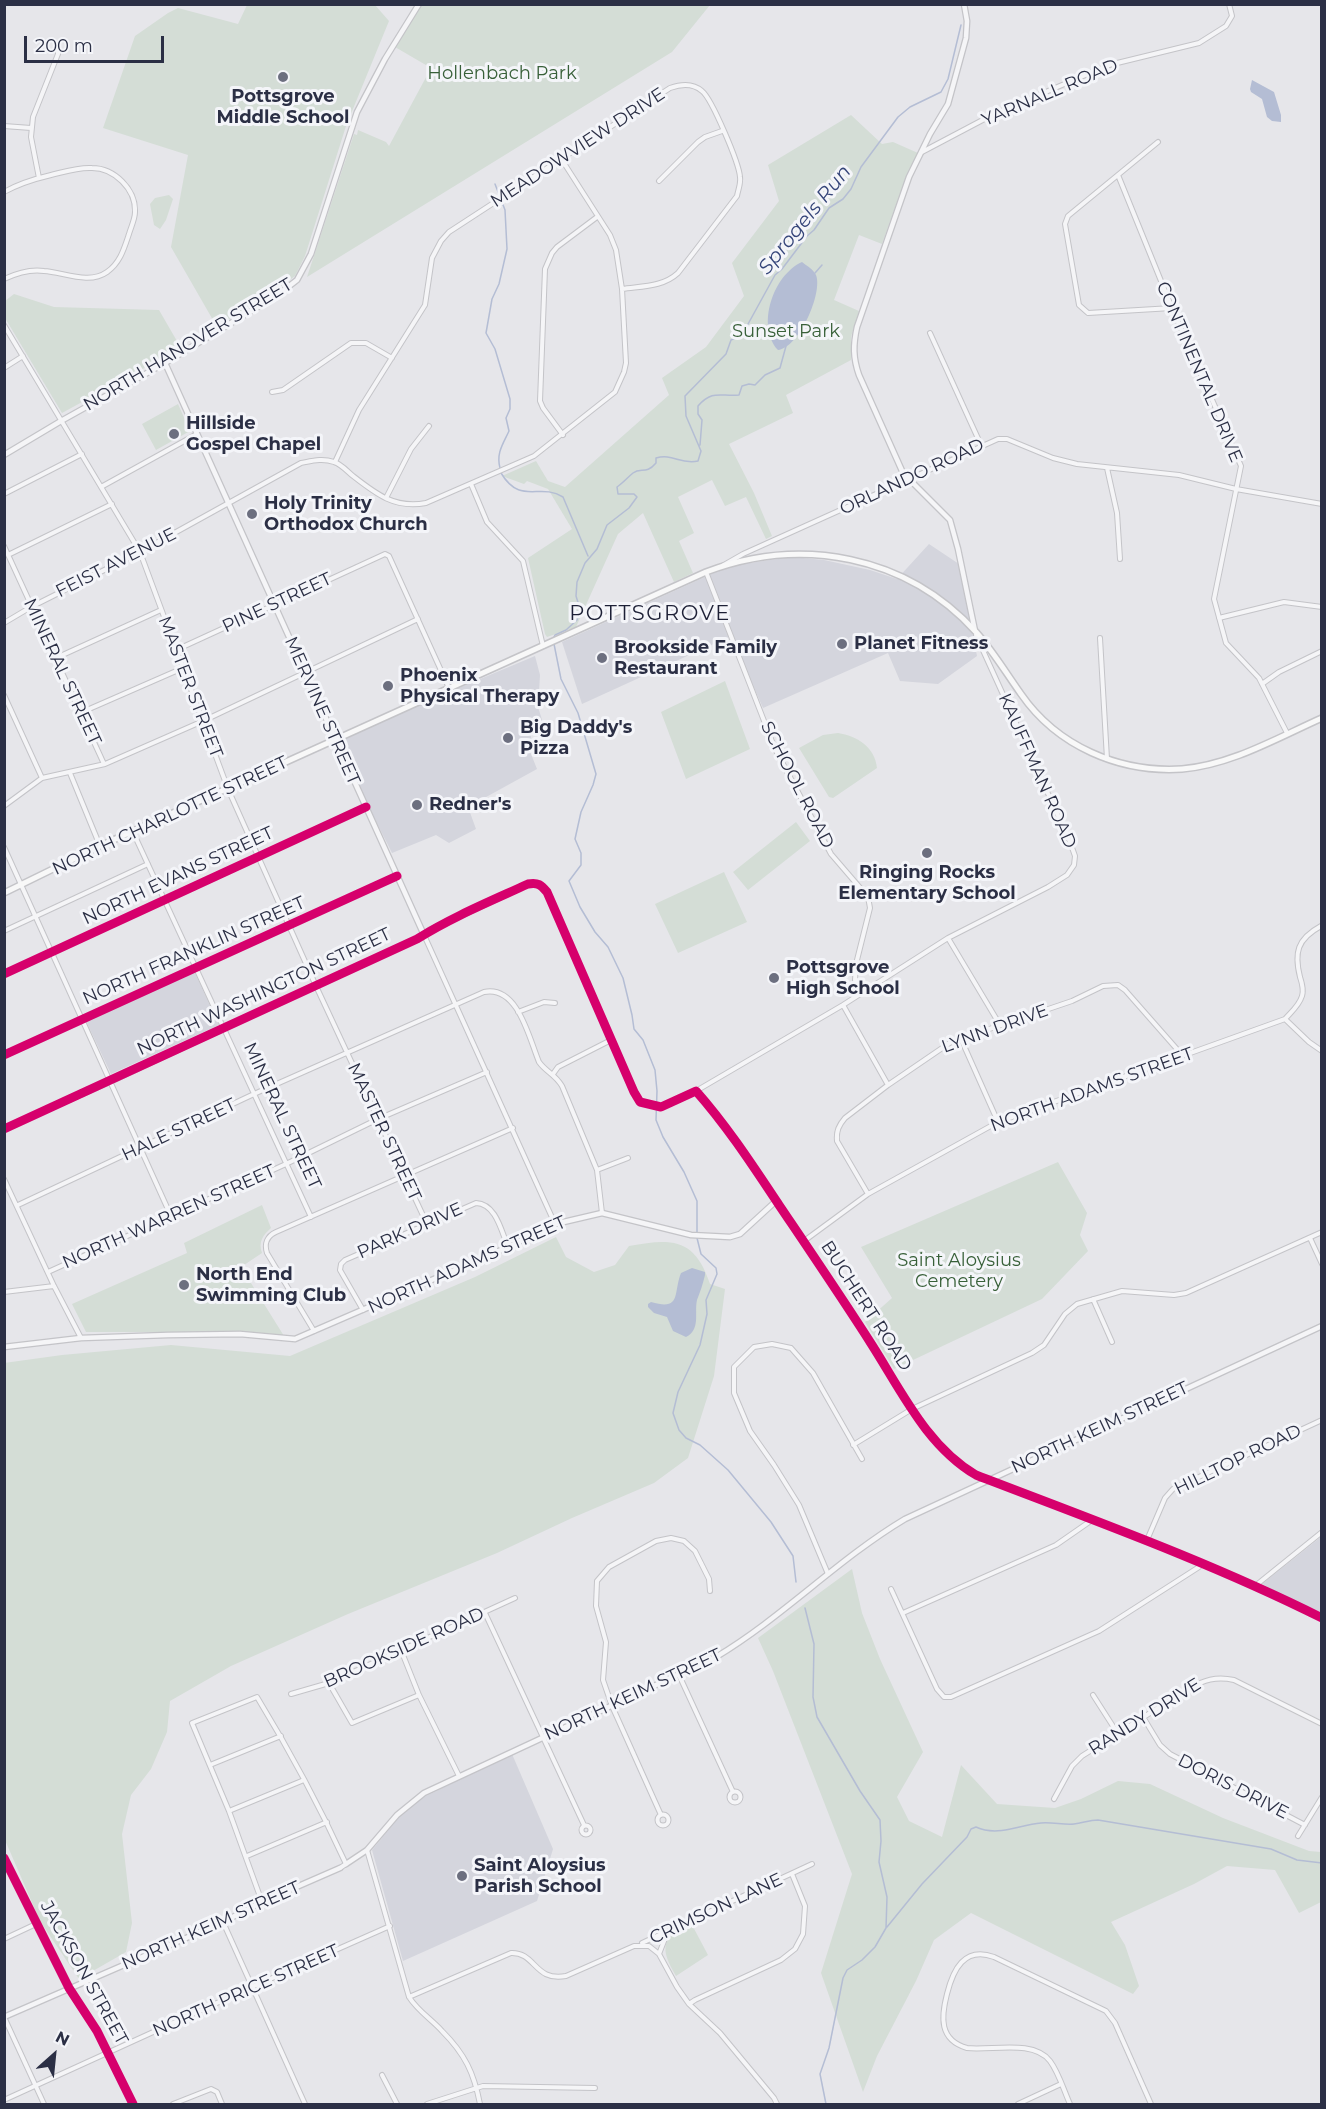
<!DOCTYPE html>
<style>
body{margin:0}
#map{position:relative;width:1326px;height:2109px;overflow:hidden;background:#e6e6ea;font-family:Montserrat,sans-serif}
canvas{display:block}
.frame{position:absolute;inset:0;border:6px solid #2b2f45;pointer-events:none}
.north{position:absolute;left:24px;top:2025px;width:60px;height:60px;-webkit-text-stroke:4px #f4f5f9;paint-order:stroke;rotate:27deg;font-size:16px;font-weight:700;line-height:24px;text-align:center;color:#2b2f45}
.north::after{content:'';display:block;margin:auto;width:21px;height:27px;background:#2b2f45;clip-path:polygon(50% 0,100% 100%,50% 72%,0 100%)}
.scale{position:absolute;left:24px;top:36px;width:140px;height:27px;box-sizing:border-box;border:3px solid #2b2f45;border-top:0;padding-left:8px;font-size:18px;line-height:21px;white-space:nowrap;color:#2b2f45;-webkit-text-stroke:4px #f4f5f9;paint-order:stroke}
</style>
<div id="map">
<canvas width="1326" height="2109"></canvas>
<div class="frame"></div>
<div class="north">N</div>
<div class="scale">200 m</div>
</div>
<script>
const g = document.querySelector('canvas').getContext('2d');
g.lineJoin = 'round';
function paint(path, color) {
  g.fillStyle = color;
  g.fill(path, 'evenodd');
}
function strokePath(path, color, width, dash) {
  g.strokeStyle = color;
  g.lineWidth = width;
  g.lineCap = dash ? 'butt' : 'round';
  g.setLineDash(dash || []);
  g.stroke(path);
}
function write(font, color, halo, rows, align = 'center') {
  g.font = font + ' Montserrat,sans-serif';
  g.lineWidth = 6;
  g.setLineDash([]);
  g.textBaseline = 'middle';
  g.strokeStyle = halo;
  g.fillStyle = color;
  for (const [text, x, y, turn = 0] of rows) {
    g.save();
    g.translate(x, y);
    g.rotate((+turn || 0) * Math.PI / 180);
    g.textAlign = isNaN(turn) ? turn : align;
    if (halo) g.strokeText(text, 0, 0);
    g.fillText(text, 0, 0);
    g.restore();
  }
}
paint(new Path2D(`
 M929 544 959 564 977 656 938 684 900 681 888 653 763 708 731 636 582 704 562 642 716 572 742 564 792 557 824 560 870 570 897 579Z
 M535 656 540 675 538 707 544 726 531 734V739L527 744 537 769 468 807 476 829 449 843 436 835 392 853 335 740Z
 M194 971 219 1025 111 1074 86 1021Z
 M1321 1537V1616L1262 1584Z
 M512 1754 553 1849 537 1901 403 1961 372 1850 400 1816 422 1798Z`), '#d4d5dd');
paint(new Path2D(`
 M247 5H375L389 21 346 126 305 256 295 276 283 285 217 327 171 247 188 155 103 128 135 36 168 13 178 8 238 24Z
 M422 5H710L672 52 307 277 354 134 357 135 358 130 386 142 389 146 431 68 395 47Z
 M851 115 882 144 893 142 918 153 906 177 882 244 859 235 834 300 859 311 851 337V360L786 395 793 413 729 444 754 493 772 536 766 539 746 497 725 506 712 480 678 497 694 533 679 541 693 573 674 582 643 513 618 534 576 627 547 637 545 634 528 558 572 529 548 489 527 481 524 484 502 476 536 461 548 481 565 487 669 395 662 378 706 347 744 296 732 263 779 201 768 165Z
 M169 195 173 199 166 220 160 229 154 225 150 204 155 198Z
 M14 294 54 307 159 310 181 348 62 413 5 318V301Z
 M178 404 190 431 156 450 142 424Z
 M725 681 750 749 686 779 661 712Z
 M838 733C857 736 875 747 877 768L833 798 829 797 799 748 823 735Z
 M796 822 810 841 748 890 733 872Z
 M724 872 747 922 678 953 655 904Z
 M1058 1162 1087 1213 1080 1235 1088 1251 1042 1299 894 1369 865 1322 892 1298 861 1247Z
 M262 1205 271 1228C263 1235 258 1242 262 1253L241 1267 284 1336 248 1332H86L72 1304 187 1253 184 1243Z
 M556 1237 566 1257 594 1272 615 1265 629 1246C672 1238 695 1238 710 1284L725 1289 714 1376 688 1458 654 1483 572 1518 497 1553 348 1614 231 1666 170 1701 167 1732 151 1769 131 1795 122 1834 132 1923 126 1952 79 1979 40 1921 5 1840 4 1363 62 1355 171 1345 290 1356 475 1277Z
 M852 1569 862 1613 880 1659 923 1752 897 1797 909 1821 942 1837 961 1765 997 1804 1055 1808 1081 1799 1118 1781 1150 1784 1223 1818 1309 1851 1321 1852V1902L1299 1913 1275 1870 1227 1866 1194 1884 1111 1922 1125 1945 1139 1986 1133 1994 971 1913 934 1940 916 1981 877 2056 863 2092 821 1973 852 1874 773 1671 758 1638Z
 M691 1923 708 1955 676 1976C660 1949 660 1937 691 1923Z`), '#d4ddd6');
paint(new Path2D(`
 M1252 80 1274 92 1281 115V122L1272 121 1267 117 1262 99 1251 92 1250 89Z
 M802 262C807 266 813 269 816 275 823 293 799 348 778 350 756 326 773 275 802 262Z
 M692 1268 705 1272V1275C703 1284 700 1292 697 1300 694 1313 701 1329 686 1337L673 1331 667 1317 654 1313 648 1307V1304L651 1302C682 1311 673 1293 681 1273Z`), '#b4bdd4');
strokePath(new Path2D(`
 M495 184 505 210 507 249 499 284 492 299 486 333 495 349 510 399V409L506 418 509 431C503 444 496 453 500 468
 M815 273 822 265
 M700 445 702 420 698 414V406C713 389 721 397 739 395L742 386 749 384 755 385 765 375 780 368 786 346
 M501 473C521 506 539 482 563 497L588 556
 M553 639 555 635 566 630 577 620 580 609 576 596 577 582 585 563 597 549 607 525 629 508 637 497 634 494H618L617 487C623 483 628 477 633 473 641 467 646 475 656 463V458C673 453 680 465 698 461L701 451 686 416 685 396 726 354 731 340 742 335 775 275 782 269 807 236 814 230 829 208 843 199 851 189 861 167 898 117 910 107 941 92 948 79 961 25
 M554 644 561 679 578 713 596 774 593 785 581 812 575 839 581 853V865L569 881 580 907 595 932 608 947 623 978 632 1015 634 1029 643 1040 655 1070 657 1091 656 1120 663 1137 684 1172 697 1201V1233
 M697 1238 701 1254 716 1268 717 1274 706 1300 707 1314 700 1345 678 1392 673 1413 679 1430 686 1438 700 1445 728 1470 771 1522 793 1556 796 1582
 M805 1608 814 1644 813 1697 817 1717 860 1791 880 1820 881 1841 879 1862 887 1897 886 1928 875 1947 862 1960 847 1970 843 1978 829 2048 820 2074 826 2104
 M887 1927 922 1884 967 1837 971 1829 976 1827C998 1837 1018 1825 1041 1823 1052 1822 1064 1825 1074 1824 1083 1823 1089 1820 1098 1820L1271 1849 1297 1860 1322 1863`), '#b4bdd4', 1.5);
const minor = new Path2D(`
 M4 126 31 128
 M1158 142 1068 216 1065 224 1079 305 1088 313 1172 308
 M922 152 994 114 1109 65 1199 43 1226 26 1232 16 1229 4
 M1118 175 1172 308 1241 466 1214 599 1226 643 1259 678 1287 733
 M39 178 31 137 33 117 58 54V43
 M659 181 698 142 705 137 722 131
 M4 192C20 183 34 179 51 175 64 172 78 167 92 168 114 168 136 189 135 212 135 219 131 227 129 234 124 249 120 263 107 272 89 285 63 272 44 271 31 269 17 273 4 279
 M4 325 140 552 228 789 316 986 427 1224
 M930 333 981 445
 M4 368 23 356
 M272 392 283 390 351 343H366L392 358
 M563 435 543 408 540 401 545 269 552 253 557 247 597 217
 M335 462 359 410 425 305 432 258 441 241 449 232 670 88C681 84 693 83 702 91 712 99 739 163 740 177 741 184 738 190 737 196L678 273C663 287 642 286 622 289
 M1107 468 1117 513 1120 559
 M471 484 487 522 523 561 543 646
 M101 487 197 434
 M4 494 82 454
 M386 498 411 449 429 426
 M4 546 104 764
 M8 555 112 504
 M722 566 743 554 998 439H1007L1053 458 1077 464 1179 475 1236 489 1322 504
 M706 572 775 749 831 854 868 897 870 908 856 964 855 980 862 992
 M1219 618 1284 602 1322 607
 M4 623 31 607 140 552 301 463C312 461 322 458 334 462 341 464 347 471 353 476 376 494 395 509 426 503L534 456 615 392 624 372 626 363 622 289 616 250 610 235 562 160
 M1100 638 1107 759
 M176 650 385 554 389 556 449 688
 M56 658 161 610
 M1262 684 1279 672 1322 651
 M4 695 42 778
 M80 713 183 668
 M70 773 100 846
 M4 806 42 778 105 764 203 721 418 619
 M133 832 311 1217
 M4 847 171 1216
 M4 931 148 864
 M948 938 1000 1025
 M4 974 366 807
 M843 1005 888 1085
 M518 1012 544 1002 555 1003
 M1285 1019C1291 1012 1299 1006 1302 996 1304 990 1302 983 1300 977 1294 953 1297 939 1321 926
 M961 1039 998 1122
 M4 1055 397 876
 M553 1074 558 1067 611 1040
 M696 1091 843 1005 948 938 1048 887 1067 875 1074 865 1075 856 1070 842 976 635
 M4 1129 110 1082 424 935 555 1224
 M597 1170 628 1158
 M4 1179 54 1286 81 1338
 M868 1194 837 1141C836 1131 839 1125 845 1118L888 1085 951 1042 1072 1001 1103 986 1118 985 1125 990 1183 1056
 M18 1205 254 1094 484 992C518 985 529 1038 539 1062 546 1072 555 1074 562 1086L597 1170 602 1213
 M1310 1238 1322 1264
 M804 1241 868 1194 998 1122 1285 1019 1309 1042 1322 1051
 M48 1272 286 1164 378 1119 487 1072
 M4 1292 54 1286
 M1093 1299 1112 1342
 M363 1310 340 1270 341 1264 345 1260 476 1203C496 1204 501 1230 508 1247
 M314 1331 267 1253C264 1244 267 1236 276 1232L513 1128
 M853 1445 912 1409 1032 1353 1044 1345 1065 1314 1077 1304 1122 1291 1174 1295 1186 1293 1322 1232
 M1147 1540 1165 1498 1173 1489 1322 1420
 M828 1574 799 1505 774 1465 750 1431 734 1393V1367L754 1347 772 1344 791 1348 813 1373 862 1459
 M1255 1586 1322 1532
 M891 1589 937 1689 944 1697H951L1099 1631 1185 1576 1199 1567 1200 1563
 M485 1613 584 1825
 M903 1613 1056 1545 1092 1520
 M401 1650 419 1695 459 1776
 M679 1675 733 1792
 M329 1683 352 1723 419 1695
 M291 1694 329 1683 515 1598
 M1093 1695 1118 1734
 M1143 1717 1160 1745 1170 1754 1305 1825
 M210 1765 281 1736
 M729.5 1797a5.5 5.5 0 1 1 11 0a5.5 5.5 0 1 1-11 0Z
 M1054 1799 1072 1766 1082 1756 1188 1689C1204 1680 1216 1676 1234 1680L1322 1724
 M229 1811 304 1780
 M657.5 1820a5.5 5.5 0 1 1 11 0a5.5 5.5 0 1 1-11 0Z
 M661 1815 612 1706 603 1680 606 1642 596 1606 597 1581 609 1567 656 1541 671 1538 684 1541 695 1551 709 1579 710 1591
 M581.5 1830a4.5 4.5 0 1 1 9 0a4.5 4.5 0 1 1-9 0Z
 M1298 1836 1322 1797
 M367 1850 409 1997C418 2011 431 2019 442 2031 465 2054 474 2073 480 2104
 M247 1856 327 1822
 M262 1902 229 1811 192 1723 257 1697C290 1751 320 1807 346 1864L340 1868
 M223 1922 305 2104
 M4 1939 36 1924
 M642 1943 812 1864
 M659 1954 668 1931
 M409 1997 511 1953C536 1952 534 1982 566 1976L634 1946H649L659 1954 677 1987 689 2004 720 2033 774 2098 777 2104
 M689 2004 695 2000 781 1960 795 1949 803 1934 805 1906 792 1874
 M4 2017 44 2104
 M382 2075 397 2104
 M4 2100 252 1987 390 1926
 M173 2104 211 2089 217 2092 222 2104
 M427 2104 483 2086 595 2088
 M1018 2104 1061 2084
 M1070 2104C1064 2091 1059 2073 1050 2061 1033 2039 991 2051 967 2048 939 2040 941 2017 947 1994 953 1970 964 1946 994 1957L1106 2011 1115 2023 1151 2104`);
const tertiary = new Path2D(`
 M964 4 967 21 966 38 948 104 930 134 909 177 857 327C853 345 853 358 859 375L903 473 950 520 958 549 975 631
 M165 363 424 935 430 930 528 884C538 882 541 885 547 892L634 1092 640 1102 661 1107 696 1091C727 1126 753 1166 779 1205 810 1251 842 1298 872 1345 902 1392 927 1446 976 1475 1093 1520 1210 1562 1322 1618
 M4 455 61 421 165 363 279 294 297 280 311 254 357 112 385 59 419 4
 M4 1347 81 1338 168 1335 240 1334 295 1339 508 1247 555 1224 602 1213 691 1235 730 1237 740 1234 776 1201
 M4 1858 69 1988 97 2031 133 2104
 M346 1864 367 1850 397 1815 424 1793 716 1657C783 1617 838 1559 905 1519L1322 1326
 M4 2017 223 1922 262 1902 340 1868`);
const secondary = new Path2D(`
 M4 893 100 846 706 572C801 536 906 555 976 632 993 651 1006 673 1021 694 1057 746 1119 773 1182 769 1231 765 1277 738 1322 718`);
strokePath(minor, '#c4c4c8', 6);
strokePath(tertiary, '#c4c4c8', 7);
strokePath(secondary, '#c4c4c8', 8);
strokePath(minor, '#f5f5f7', 4);
strokePath(tertiary, '#f5f5f7', 4.5);
strokePath(secondary, '#f8f8f8', 5);
strokePath(new Path2D(`
 M4 974 366 807
 M4 1055 397 876
 M4 1129 417 939C452 917 491 901 528 884 538 882 541 885 547 892L634 1092 640 1102 661 1107 696 1091C727 1126 753 1166 779 1205 810 1251 842 1298 872 1345 902 1392 927 1446 976 1475 1093 1520 1210 1562 1322 1618
 M4 1858 69 1988 97 2031 133 2104`), '#d6006c', 9);
for (const [x, y, r, color] of [
 [283,77,6,"#6c6f7f"],
 [174,434,6,"#6c6f7f"],
 [252,514,6,"#6c6f7f"],
 [842,644,6,"#6c6f7f"],
 [602,658,6,"#6c6f7f"],
 [388,686,6,"#6c6f7f"],
 [508,738,6,"#6c6f7f"],
 [417,805,6,"#6c6f7f"],
 [927,853,6,"#6c6f7f"],
 [774,978,6,"#6c6f7f"],
 [184,1285,6,"#6c6f7f"],
 [462,1876,6,"#6c6f7f"]
]) {
  const dot = new Path2D();
  dot.arc(x, y, r, 0, 2 * Math.PI);
  g.fillStyle = color;
  g.fill(dot);
  strokePath(dot, '#f4f5f9', 2);
}
write('18px', '#386039', '#f4f5f9', [
 ["Hollenbach Park",502,74],
 ["Sunset Park",786,332],
 ["Saint Aloysius",959,1261],
 ["Cemetery",959,1282]
]);
write('18px', '#2b2f45', '#f4f5f9', [
 ["YARNALL ROAD",1050,93,-23],
 ["MEADOWVIEW DRIVE",578,148,-33],
 ["NORTH HANOVER STREET",188,345,-31],
 ["CONTINENTAL DRIVE",1199,372,67],
 ["ORLANDO ROAD",912,477,-25],
 ["FEIST AVENUE",116,563,-27],
 ["PINE STREET",277,603,-25],
 ["MINERAL STREET",62,672,65],
 ["MASTER STREET",190,687,69],
 ["MERVINE STREET",322,711,66],
 ["KAUFFMAN ROAD",1037,771,66],
 ["SCHOOL ROAD",797,785,63],
 ["NORTH CHARLOTTE STREET",170,816,-25],
 ["NORTH EVANS STREET",178,876,-25],
 ["NORTH FRANKLIN STREET",194,951,-24],
 ["NORTH WASHINGTON STREET",264,992,-25],
 ["LYNN DRIVE",995,1029,-20],
 ["NORTH ADAMS STREET",1092,1090,-20],
 ["MINERAL STREET",282,1116,65],
 ["HALE STREET",179,1130,-25],
 ["MASTER STREET",384,1132,65],
 ["NORTH WARREN STREET",169,1217,-24],
 ["PARK DRIVE",410,1231,-24],
 ["NORTH ADAMS STREET",467,1265,-24],
 ["BUCHERT ROAD",866,1306,57],
 ["NORTH KEIM STREET",1100,1428,-25],
 ["HILLTOP ROAD",1238,1460,-26],
 ["BROOKSIDE ROAD",404,1648,-24],
 ["NORTH KEIM STREET",633,1695,-25],
 ["RANDY DRIVE",1145,1717,-32],
 ["DORIS DRIVE",1233,1787,27],
 ["CRIMSON LANE",716,1909,-25],
 ["NORTH KEIM STREET",211,1926,-24],
 ["JACKSON STREET",84,1973,61],
 ["NORTH PRICE STREET",246,1991,-24]
]);
write('bold 18px', '#2b2f45', '#f4f5f9', [
 ["Pottsgrove",283,97,"center"],
 ["Middle School",283,118,"center"],
 ["Hillside",186,424],
 ["Gospel Chapel",186,445],
 ["Holy Trinity",264,504],
 ["Orthodox Church",264,525],
 ["Planet Fitness",854,644],
 ["Brookside Family",614,648],
 ["Restaurant",614,669],
 ["Phoenix",400,676],
 ["Physical Therapy",400,697],
 ["Big Daddy's",520,728],
 ["Pizza",520,749],
 ["Redner's",429,805],
 ["Ringing Rocks",927,873,"center"],
 ["Elementary School",927,894,"center"],
 ["Pottsgrove",786,968],
 ["High School",786,989],
 ["North End",196,1275],
 ["Swimming Club",196,1296],
 ["Saint Aloysius",474,1866],
 ["Parish School",474,1887]
], 'left');
write('italic 20px', '#354579', '#f4f5f9', [
 ["Sprogels Run",805,220,-51]
]);
g.letterSpacing = '1.5px';
write('21px', '#1d2036', '#f4f5f9', [
 ["POTTSGROVE",650,614]
]);
g.letterSpacing = '0px';
</script>
